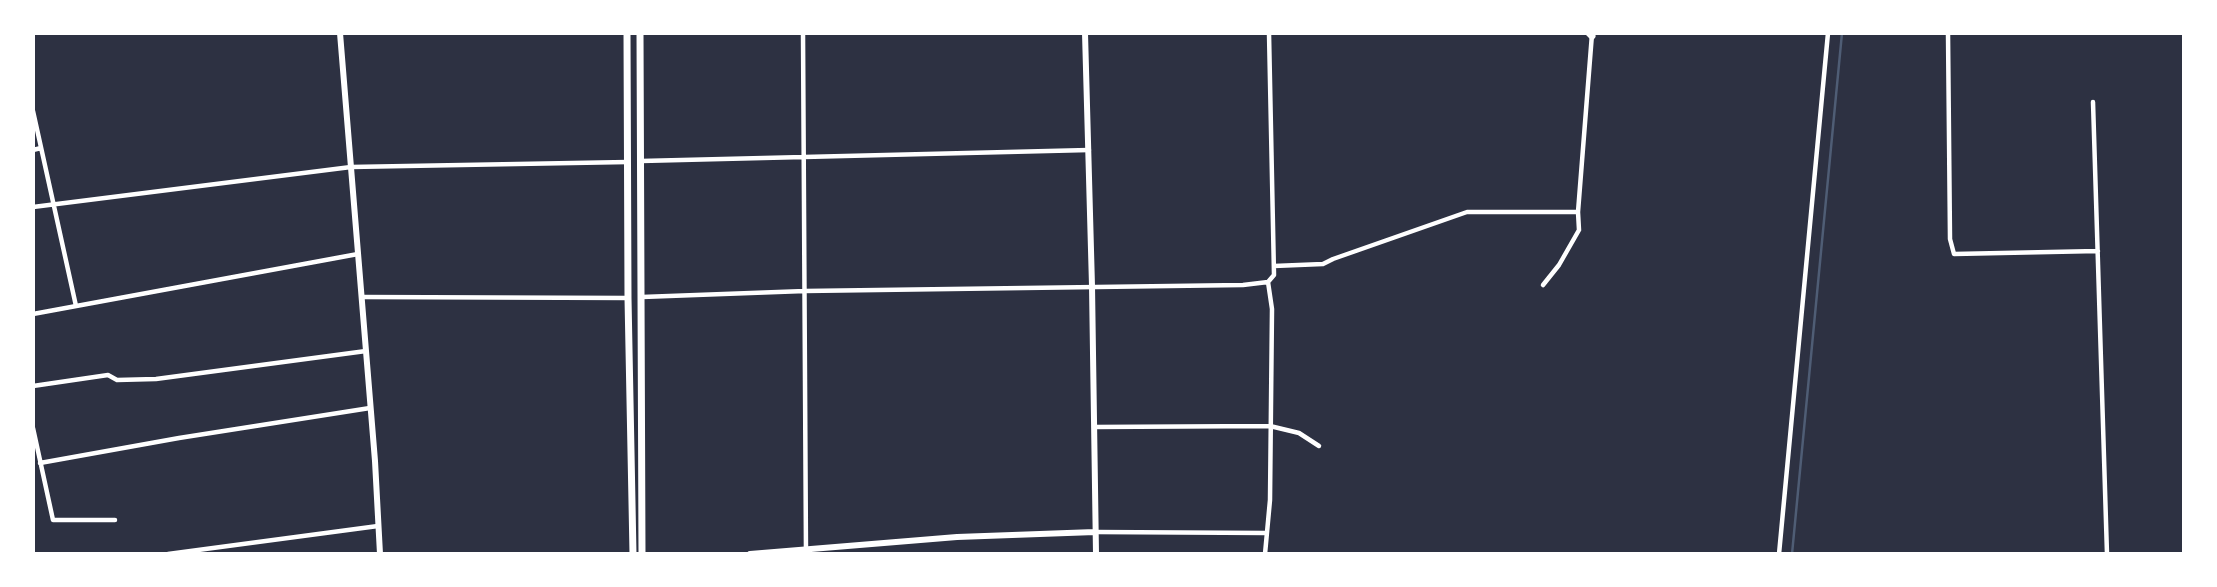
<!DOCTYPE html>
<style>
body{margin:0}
#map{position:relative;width:2217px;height:587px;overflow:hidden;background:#2d3142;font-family:Helvetica,sans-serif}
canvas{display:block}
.frame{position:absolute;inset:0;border:35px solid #fff;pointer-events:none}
</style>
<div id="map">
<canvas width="2217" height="587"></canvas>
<div class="frame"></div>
</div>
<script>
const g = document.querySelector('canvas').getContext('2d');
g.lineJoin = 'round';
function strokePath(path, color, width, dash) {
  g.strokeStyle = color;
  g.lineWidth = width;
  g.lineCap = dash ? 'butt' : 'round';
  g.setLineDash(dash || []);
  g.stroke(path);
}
strokePath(new Path2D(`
 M1792 554 1842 33`), '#4f5d75', 2.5);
strokePath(new Path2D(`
 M803 33 806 554
 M1948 33 1950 239 1954 254 2098 251
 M2093 102 2107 554
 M33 111 76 306
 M33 150 41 148
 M641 161 1089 150
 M33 207 351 167 628 162
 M1274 266 1323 264 1333 259 1467 212H1578
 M1543 285 1559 265 1579 230 1578 212 1592 34
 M362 297 628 298
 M642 297 805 291 1243 285 1268 282 1274 275 1269 33
 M33 314 358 254
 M33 386 108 375 117 380 156 379 366 351
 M1094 427 1270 426 1299 433 1319 446
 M33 428 53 520H115
 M40 463 179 438 370 408
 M1096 532 1266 533
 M168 554 378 526
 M1265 554 1270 500 1272 309 1268 282
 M1779 554 1828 33`), '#fff', 4.5);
strokePath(new Path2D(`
 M340 33 375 461 380 554
 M1085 33 1092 286 1096 554
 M750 554 957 537 1095 532`), '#fff', 6);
strokePath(new Path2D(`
 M627 33 628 298 633 554
 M640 33 642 554
 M1589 33 1592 36`), '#fff', 7);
</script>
